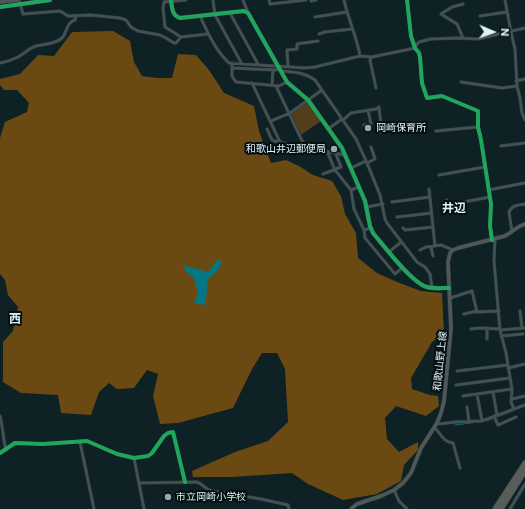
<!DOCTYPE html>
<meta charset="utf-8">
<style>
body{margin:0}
#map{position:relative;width:525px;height:509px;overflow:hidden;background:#0e2124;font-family:Commissioner,sans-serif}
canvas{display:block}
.north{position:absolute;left:473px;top:12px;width:40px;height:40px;-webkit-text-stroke:3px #030f11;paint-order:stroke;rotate:92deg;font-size:11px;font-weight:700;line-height:16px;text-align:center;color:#dff2f5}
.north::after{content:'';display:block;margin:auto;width:14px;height:18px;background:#dff2f5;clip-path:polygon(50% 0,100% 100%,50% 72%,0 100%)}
</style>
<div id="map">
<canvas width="525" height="509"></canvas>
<div class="north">N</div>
</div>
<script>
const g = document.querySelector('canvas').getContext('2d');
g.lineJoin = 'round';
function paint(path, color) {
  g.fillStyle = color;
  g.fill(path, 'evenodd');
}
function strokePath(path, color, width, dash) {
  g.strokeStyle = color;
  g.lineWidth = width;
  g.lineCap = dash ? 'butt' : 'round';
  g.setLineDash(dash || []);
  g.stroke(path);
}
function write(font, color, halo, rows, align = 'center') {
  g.font = font + ' Commissioner,"Noto Sans JP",sans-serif';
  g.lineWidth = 4;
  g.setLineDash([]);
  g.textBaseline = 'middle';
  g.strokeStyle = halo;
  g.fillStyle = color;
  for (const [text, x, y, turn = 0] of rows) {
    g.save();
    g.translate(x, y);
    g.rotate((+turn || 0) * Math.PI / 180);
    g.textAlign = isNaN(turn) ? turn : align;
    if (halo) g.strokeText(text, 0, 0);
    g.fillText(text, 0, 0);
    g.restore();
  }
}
paint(new Path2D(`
 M307 102 321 121 301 135 291 114Z`), '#543d1b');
paint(new Path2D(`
 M113 31 130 41 134 62 142 76 157 78H172L178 54 196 55 209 70 224 93 254 106 259 131 271 163 286 160 299 166 313 175 332 181 341 196 345 214 356 233 358 258 377 273 397 282 421 291 442 293 444 334 432 342 411 378 412 389 430 395 438 396 439 406 426 416 396 406 385 418 387 439 399 452 418 442V450L404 465 401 481 377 494 343 500 308 484 292 473 232 477H193L192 471 235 452 268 441 288 422 285 369 277 353H262L252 369 233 408 178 423 160 424 153 396 158 374 147 370 134 388 117 389 109 383 99 392 91 415 61 413 58 395 21 393 3 382V342L13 331 18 307 8 295 5 280 0 274V138L5 122 27 112 29 103 17 90H4L0 85V79L20 74 38 55 54 56 72 32Z`), '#6b4912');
paint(new Path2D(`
 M218 259 222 262 218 270 208 279 206 299 205 305 194 303 198 294 194 278 187 273 183 265 208 272Z`), '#047784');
strokePath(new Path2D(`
 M497 417 513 411
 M487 421 492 419
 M455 425 478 422`), '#047784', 1);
const minor = new Path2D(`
 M19 0 23 14 60 11 68 16 91 15 120 18 126 20 131 27 138 31 160 35 166 38 174 43H176L181 37 208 34
 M213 0 215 15 242 64
 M243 0 247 10V12
 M269 0 270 4 306 0
 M344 0C348 19 357 37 360 56
 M407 0 411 36 415 48 419 53 420 57 422 83 427 98 442 96 478 111V127L481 140 491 204 490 226 492 240
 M505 0 511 32 515 49 517 86 520 98 522 113 525 120
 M311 1 316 0
 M463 4 452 7 441 14 457 24 463 38
 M230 13 258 64
 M200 16C208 33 215 50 229 63L305 68 315 67 360 56 372 57 415 48 417 44 419 42 431 39 457 38 478 39 525 28
 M480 16 507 12
 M315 17 347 12
 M319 34 325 32 352 29
 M181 37 165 27 163 8 164 2 186 0
 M371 57 370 60 376 88
 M0 63C6 62 12 60 18 57 24 54 29 48 36 46 44 44 57 44 63 37 67 31 67 22 75 20L76 16
 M232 63V76L236 82 279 86 287 82
 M288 66 287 50 297 49V44L318 41
 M232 68 275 70 279 69
 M281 71C293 72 304 72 315 80L356 139 367 163 380 195 385 219 387 223 417 262 425 267 430 274 432 288
 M516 81 525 79
 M461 82 502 88 517 86
 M252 83 280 142
 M272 85 273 70
 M276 86 305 147
 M343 120 351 113 376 109 379 107 381 124 380 132
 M271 121 290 113 322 90
 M364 125 371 124 368 110
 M267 129 272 140 274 141 345 155
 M328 129 342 119
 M436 131 478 127
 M501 146 525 143
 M327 151 335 170 351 190 354 209 364 230 365 238 395 274 402 268
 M367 163 375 159 371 147
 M351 168 366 161
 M323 174 341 167 336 154
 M439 175 485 167
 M429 189 435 246
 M351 190 359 187
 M488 190 525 183
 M447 200 448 205 490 197
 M392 202 430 197
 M366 207 383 204
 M397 217 432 213
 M403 228 405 230 433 227
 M364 230 371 228
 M512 232 509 212C512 205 519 205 525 204
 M495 239 494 261 500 330 506 353 512 389 511 402 514 409
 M431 247 433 256
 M420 250 426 247 441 245 453 250
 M389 252 401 242
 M450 298 472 291 477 312 499 311
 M520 311 522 328
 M464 314 477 311
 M487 328V339
 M471 329 480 328 500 329
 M500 330 525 328
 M501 336 523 334
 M508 368 525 364
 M457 371 508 365
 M456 385 510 378
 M493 392 497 415
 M477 394 482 421
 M463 396 512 389
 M512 399 525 396
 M467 407 469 422
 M0 416C3 427 3 439 6 450
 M494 416 498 425 516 417
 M437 423 439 424 456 422 482 421 525 405
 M435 428C441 434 443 442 453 443L460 468
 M80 442 94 509
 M0 453 15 443 43 444 87 441 117 454 134 458 148 456 152 453 164 436 168 433 173 432 185 482
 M134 458 144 509
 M140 483 197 482C205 485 204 489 212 491L261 499 288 505 289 509
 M394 490 399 501 407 509
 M510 509 525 484`);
const tertiary = new Path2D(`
 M171 0C172 7 172 16 180 18L244 11 248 13 287 82 308 100 342 148 365 201 370 226 373 233C384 246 412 283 427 287 434 289 442 288 449 288`);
const secondary = new Path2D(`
 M0 2 17 0
 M0 7 50 0
 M351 509 357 504 381 496 394 490 403 483 411 473 421 448 437 423 441 413 444 401 451 328 448 262 450 253 453 250 458 248 505 236 520 226 525 224`);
const motorway = new Path2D(`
 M495 509 525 463
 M501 509 525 471`);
strokePath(minor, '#303d40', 3.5);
strokePath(tertiary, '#303d40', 4.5);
strokePath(secondary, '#303d40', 4.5);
strokePath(motorway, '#303d40', 6);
strokePath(minor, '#445153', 2.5);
strokePath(tertiary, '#445153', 3.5);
strokePath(secondary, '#4f5859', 3.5);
strokePath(motorway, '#595d5a', 5);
strokePath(new Path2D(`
 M171 0C172 7 172 16 180 18L244 11 248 13 287 82 308 100 342 148 365 201 370 226 373 233C384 246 412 283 427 287 434 289 442 288 449 288
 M407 0 411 36 415 48 419 53 420 57 422 83 427 98 442 96 478 111V127L481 140 491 204 490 226 492 240
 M0 7 50 0
 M0 453 15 443 43 444 87 441 117 454 134 458 148 456 152 453 164 436 168 433 173 432 185 482`), '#20a55d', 4);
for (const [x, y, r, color] of [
 [368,128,4,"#96a9ac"],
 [334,149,4,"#96a9ac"],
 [168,497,4,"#96a9ac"]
]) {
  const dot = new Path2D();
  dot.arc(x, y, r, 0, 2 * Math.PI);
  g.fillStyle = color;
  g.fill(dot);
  strokePath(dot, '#030f11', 1.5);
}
write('10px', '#dff2f5', '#030f11', [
 ["岡崎保育所",376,128],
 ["和歌山井辺郵便局",326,149,"right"],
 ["市立岡崎小学校",176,497]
], 'left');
write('10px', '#dff2f5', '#030f11', [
 ["和歌山野上線",440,361,-84]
]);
write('bold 12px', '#dff2f5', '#030f11', [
 ["井辺",454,208],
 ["西",15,319]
]);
</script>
